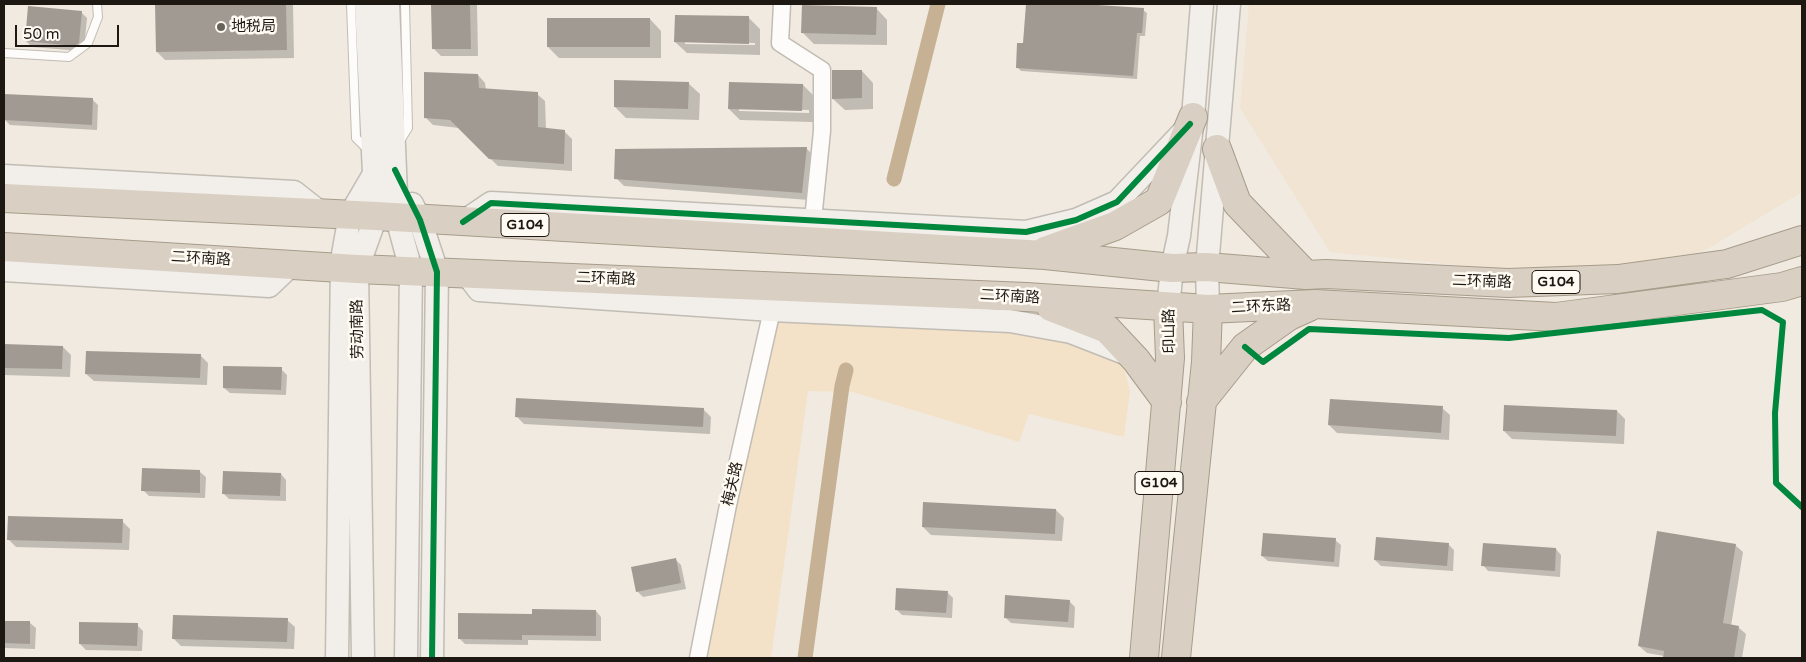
<!DOCTYPE html>
<meta charset="utf-8">
<style>
body{margin:0}
#map{position:relative;width:1806px;height:662px;overflow:hidden;background:#f1eae0;font-family:"Varela Round",sans-serif}
canvas{display:block}
.frame{position:absolute;inset:0;border:5px solid #1d1812;pointer-events:none}
.scale{position:absolute;left:15px;top:25px;width:104px;height:22px;box-sizing:border-box;border:2px solid #1d1812;border-top:0;padding-left:6px;font-size:15px;line-height:18px;white-space:nowrap;color:#1d1812;-webkit-text-stroke:4px #fffaf2;paint-order:stroke}
</style>
<div id="map">
<canvas width="1806" height="662"></canvas>
<div class="frame"></div>
<div class="scale">50 m</div>
</div>
<script>
const g = document.querySelector('canvas').getContext('2d');
g.lineJoin = 'round';
function paint(path, color) {
  g.fillStyle = color;
  g.fill(path, 'evenodd');
}
function strokePath(path, color, width, dash) {
  g.strokeStyle = color;
  g.lineWidth = width;
  g.lineCap = dash ? 'butt' : 'round';
  g.setLineDash(dash || []);
  g.stroke(path);
}
function write(font, color, halo, rows, align = 'center') {
  g.font = font + ' "Varela Round","Noto Sans SC",sans-serif';
  g.lineWidth = 5;
  g.setLineDash([]);
  g.textBaseline = 'middle';
  g.strokeStyle = halo;
  g.fillStyle = color;
  for (const [text, x, y, turn = 0] of rows) {
    g.save();
    g.translate(x, y);
    g.rotate((+turn || 0) * Math.PI / 180);
    g.textAlign = isNaN(turn) ? turn : align;
    if (halo) g.strokeText(text, 0, 0);
    g.fillText(text, 0, 0);
    g.restore();
  }
}
paint(new Path2D(`
 M1249 4H1802V192L1702 252 1554 275 1330 252 1240 108Z`), '#f1e4d2');
paint(new Path2D(`
 M772 310 1010 321 1119 350 1130 391 1124 437 1029 414 1019 442 853 392 808 391 771 658H698Z`), '#f3e1c8');
paint(new Path2D(`
 M157 4H293L294 58 165 60 157 52Z
 M432 4H477L478 56H441L433 48Z
 M1027 4H1065L1143 10 1147 13 1145 36H1140L1137 79 1021 71 1017 67 1024 45Z
 M876 8 887 20V45L814 44 802 32Z
 M81 12 87 18 84 49 81 51 32 47 26 41Z
 M749 18 760 29V55L687 53 675 42ZM685 41 755 43V45L685 44Z
 M650 19 661 31V58H559L548 47Z
 M862 71 873 83V109L845 110 833 99Z
 M478 75 485 83 486 90 537 94 545 101 546 129 564 131 572 139V171L498 166 459 128 433 125 425 117Z
 M688 83 700 94 699 120 626 118 615 107Z
 M803 85 814 96 813 122 740 120 729 109ZM739 108 809 110V113L739 111Z
 M5 95 93 100 98 105 97 130 10 125 4 119Z
 M807 149 814 156 809 200 624 186 616 178Z
 M4 345 63 347 71 355 70 377 4 375Z
 M200 355 208 363 207 385 94 381 86 374Z
 M281 369 287 375 286 395 230 393 224 388Z
 M1505 406 1617 411 1625 419 1624 444 1512 439 1504 431Z
 M1442 408 1450 415 1449 440 1337 433 1329 425Z
 M703 409 711 417 710 434 524 424 516 416Z
 M200 472 206 477 205 498 149 496 143 490Z
 M281 474 286 480V501L229 499 223 493Z
 M1056 510 1064 518 1062 541 931 535 923 527Z
 M122 521 130 529 129 550 16 547 8 539Z
 M1335 540 1341 545 1339 567 1268 561 1262 556Z
 M1448 544 1454 550 1453 571 1381 566 1375 560Z
 M1735 545 1743 552 1731 626 1738 627 1746 634 1742 658H1664V656L1647 653 1639 646Z
 M1556 549 1561 555 1560 577 1488 571 1483 565Z
 M675 559 681 565 686 589 643 597 637 591Z
 M947 592 953 598 952 618 902 615 896 609Z
 M1069 601 1075 607 1074 628 1011 623 1005 617Z
 M596 611 601 617V641L528 640V645L465 644 459 638 533 615Z
 M287 620 295 627 294 649 181 646 173 638Z
 M4 622 30 623 36 628 35 649 4 648Z
 M137 625 143 631 142 651 86 650 80 644Z`), '#0003');
strokePath(new Path2D(`
 M894 179 938 4
 M805 658 842 386 846 370`), '#c6b194', 15);
paint(new Path2D(`
 M155 4H286L287 50 156 52Z
 M431 4H470L471 49H432Z
 M1026 4H1082L1144 8 1142 33H1137L1133 76 1016 68 1017 43H1023Z
 M802 5 877 7 876 35 801 33Z
 M28 6 82 11 79 43 75 46 25 41Z
 M675 15 749 16V44L674 42Z
 M547 18H650V47H547Z
 M832 70H862V98L832 99Z
 M424 72 478 74 479 88 538 92V127L565 130 564 164 489 159 450 120 424 118Z
 M614 80 689 82 688 109 614 107Z
 M729 82 803 84 802 111 728 109Z
 M4 94 93 98 92 125 4 120Z
 M807 147 802 193 614 179 615 149Z
 M4 344 63 346 62 369 4 368Z
 M86 351 201 354 200 378 85 374Z
 M223 366 282 367 281 390 223 388Z
 M516 398 704 408 703 427 515 417Z
 M1330 399 1443 406 1441 433 1328 425Z
 M1504 405 1617 410 1616 436 1503 431Z
 M142 468 200 470V493L141 491Z
 M223 471 281 473 280 496 222 494Z
 M923 502 1056 509 1055 534 922 527Z
 M8 516 123 519 122 543 7 540Z
 M1657 531 1736 544 1723 623 1739 626 1734 658H1663L1664 651 1638 646Z
 M1263 533 1336 538 1334 562 1261 556Z
 M1376 537 1449 543 1447 566 1374 560Z
 M1483 543 1556 548 1555 571 1481 566Z
 M676 558 681 583 636 592 631 567Z
 M896 588 948 591 946 613 895 610Z
 M1005 595 1070 600 1068 622 1004 618Z
 M532 609 596 610V636L522 635V640L458 639V613L532 614Z
 M173 615 288 618 287 642 172 639Z
 M4 621H30V644L4 643Z
 M79 622 138 623 137 646 79 644Z`), '#a09a92');
const lane = new Path2D(`
 M351 4 356 138 368 150
 M4 53 69 57 88 43 98 17 97 4
 M400 141 408 128 405 4`);
const street = new Path2D(`
 M782 4 780 43 822 70V131L813 220
 M698 658 728 505 772 310`);
const secondary = new Path2D(`
 M388 4 397 218 411 270 406 658
 M4 176 294 192 322 214
 M412 204 420 220 437 272 432 658
 M463 222 491 203 1026 232 1076 220 1117 202 1186 129
 M4 270 269 286 291 265
 M466 273 479 290 772 310 1010 321 1071 332 1130 355
 M1168 308 1172 268 1179 236 1193 117 1202 4
 M1208 309 1207 267 1229 4
 M337 658 342 260 350 215 374 174
 M363 658 357 269 376 216 366 4`);
const highway = new Path2D(`
 M1217 149 1237 203 1306 275
 M4 198 376 216 1045 255 1172 268 1207 267 1306 275 1326 274 1508 283 1618 279 1727 264 1802 240
 M4 247 357 269 1026 297 1208 309 1315 304 1556 317 1782 287 1802 281
 M1045 251 1115 226 1159 201 1193 117
 M1051 307 1107 329 1136 360 1167 402
 M1201 402 1245 347 1289 316 1309 307
 M1144 658 1170 358 1168 308
 M1176 658 1206 362 1208 309`);
strokePath(lane, '#c1bcb4', 10);
strokePath(street, '#c1bcb4', 19);
strokePath(secondary, '#c1bcb4', 25);
strokePath(highway, '#a79c8a', 30);
strokePath(lane, '#fdfcfa', 8);
strokePath(street, '#fdfcfa', 16);
strokePath(secondary, '#f2eee9', 22);
strokePath(highway, '#d9d0c3', 28);
strokePath(new Path2D(`
 M395 170 420 220 437 272 432 658
 M463 222 491 203 1026 232 1076 220 1117 202 1190 124
 M1245 347 1263 362 1309 329 1509 338 1762 310 1783 322 1775 413 1776 483 1802 507`), '#00873e', 6);
for (const [x, y, r, color] of [
 [221,27,5,"#67625a"]
]) {
  const dot = new Path2D();
  dot.arc(x, y, r, 0, 2 * Math.PI);
  g.fillStyle = color;
  g.fill(dot);
  strokePath(dot, '#fffaf2', 2);
}
for (const [x, y, w] of [
 [525,225,48],
 [1556,282,48],
 [1159,483,48]
]) {
  const box = new Path2D();
  box.roundRect(x - w / 2, y - 11.5, w, 23, 4);
  g.fillStyle = '#fffaf2';
  g.fill(box);
  strokePath(box, '#1d1812', 1);
}
write('bold 14px', '#1d1812', null, [
 ["G104",525,225],
 ["G104",1556,282],
 ["G104",1159,483]
]);
write('15px', '#1d1812', '#fffaf2', [
 ["地税局",231,27]
], 'left');
write('15px', '#1d1812', '#fffaf2', [
 ["二环南路",201,259,3],
 ["二环南路",606,279,2],
 ["二环南路",1482,282,2],
 ["二环南路",1010,297,3],
 ["二环东路",1261,307,-3],
 ["劳动南路",358,329,-91],
 ["印山路",1170,331,-91],
 ["梅关路",733,484,-77]
]);
</script>
